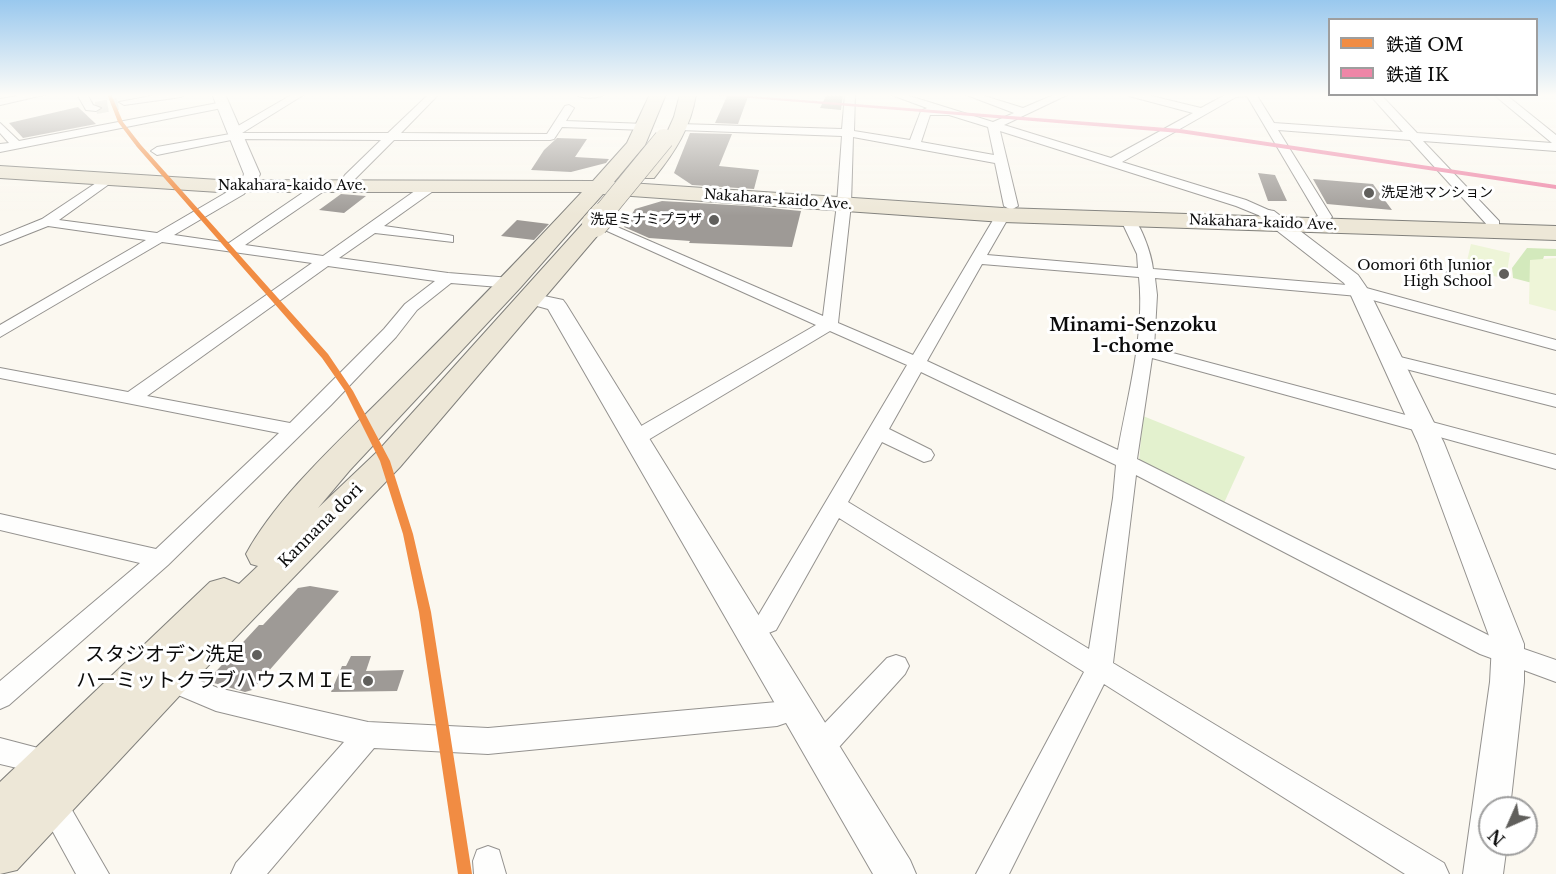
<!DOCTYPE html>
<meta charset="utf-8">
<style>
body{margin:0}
#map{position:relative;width:1556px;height:874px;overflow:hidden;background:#fbf8f0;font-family:"Libre Baskerville","Noto Sans JP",serif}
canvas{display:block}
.legend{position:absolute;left:1328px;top:18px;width:210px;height:78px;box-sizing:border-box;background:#fff;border:2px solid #9e9e9e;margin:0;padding:8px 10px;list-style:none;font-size:18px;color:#0c0c0c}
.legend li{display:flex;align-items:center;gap:12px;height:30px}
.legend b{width:30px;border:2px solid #9e9e9e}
.north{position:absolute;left:1478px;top:796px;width:60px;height:60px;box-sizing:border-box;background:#fff;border:2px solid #9e9e9e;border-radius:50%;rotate:225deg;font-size:16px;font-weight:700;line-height:24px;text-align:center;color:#0c0c0c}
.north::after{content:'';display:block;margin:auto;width:21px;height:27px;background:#605f5c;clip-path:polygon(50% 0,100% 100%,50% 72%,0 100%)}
</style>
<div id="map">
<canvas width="1556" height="874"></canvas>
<ul class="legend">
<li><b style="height:8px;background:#f18c43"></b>鉄道 OM</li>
<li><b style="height:8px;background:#ee86a7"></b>鉄道 IK</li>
</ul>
<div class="north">N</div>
</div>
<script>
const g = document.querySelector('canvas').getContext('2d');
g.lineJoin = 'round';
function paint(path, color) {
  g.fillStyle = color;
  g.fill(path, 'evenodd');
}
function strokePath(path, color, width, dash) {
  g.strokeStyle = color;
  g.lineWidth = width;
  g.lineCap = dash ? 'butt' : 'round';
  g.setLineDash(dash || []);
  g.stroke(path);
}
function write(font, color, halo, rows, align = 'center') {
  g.font = font + ' "Libre Baskerville","Noto Sans JP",serif';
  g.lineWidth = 6;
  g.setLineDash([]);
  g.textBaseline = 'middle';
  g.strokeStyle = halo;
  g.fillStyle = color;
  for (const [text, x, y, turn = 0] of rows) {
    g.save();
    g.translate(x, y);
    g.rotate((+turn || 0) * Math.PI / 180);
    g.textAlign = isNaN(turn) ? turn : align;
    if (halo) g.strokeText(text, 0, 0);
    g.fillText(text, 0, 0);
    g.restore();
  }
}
paint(new Path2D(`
 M1143 416 1245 457 1224 503 1139 461Z`), '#e3f1ce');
paint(new Path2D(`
 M1527 248 1556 249V256H1544L1536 284 1513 278 1512 268Z`), '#d3e9bc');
paint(new Path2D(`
 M1471 244 1510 253 1506 279 1465 269Z
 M1556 258V311L1529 304 1530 260Z`), '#eef5d8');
paint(new Path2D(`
 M728 94H749L738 124 715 123Z
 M827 94H843L841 110 820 108Z
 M78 107 96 124 23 138 9 123Z
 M690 133 732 134 719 166 759 170 754 189 692 185 674 173Z
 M557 138 587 139 575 157 609 159 606 163 571 172 531 170 544 150Z
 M1258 173 1275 175 1287 201H1268Z
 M1313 179 1373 184 1392 210 1327 204Z
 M341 194 366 196 344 213 319 210Z
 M662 201 749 206 801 211 792 247 689 243 690 241 649 238 624 227 635 209Z
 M517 220 549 224 534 240 501 236Z
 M310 586 339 591 252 690 245 692 207 681 259 625H263L298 588Z
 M351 656H371L366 671 404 670 397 691 331 692 342 666H346Z`), '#9e9a96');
strokePath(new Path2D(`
 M96 108 118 104`), '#d7d5ce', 12, [12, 6]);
const minor = new Path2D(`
 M29 94H48L0 105V99Z
 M77 94H87L93 105 101 108 96 111 86 110Z
 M162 94H186L181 97 124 105 119 102Z
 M293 94H305L242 133H388L429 94H439L401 133 547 134 565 106 569 105 574 108 566 121 646 124 652 127 646 130 562 127 554 139 550 140H394L353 181 349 182 343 178 345 175 381 140 236 139 157 155 151 151 157 147 230 134 231 130Z
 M575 94H605C599 99 581 99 575 94Z
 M845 94H855L854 131 910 140 921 111 927 108 889 94H903L993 122 1014 113 964 94H978L1023 108 1056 94H1069L1004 125 1111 158 1193 113 1129 96 1128 94H1143L1201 108 1227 94H1256L1274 123 1403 132 1369 94H1380L1417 133 1552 143 1493 94H1505L1556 135V151L1423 141 1499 221V227H1489L1410 140 1278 130 1332 217C1325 225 1313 231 1302 228V222L1318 216 1247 96 1236 97 1122 162 1246 200 1273 212V218L1268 219 1236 206 1000 131 1018 206 1011 210 1004 206 995 163 853 137 851 204 838 323 913 355 996 215 1003 211 1010 215 987 255 1138 268 1137 254 1120 218 1127 214C1140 217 1152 257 1153 269L1359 286 1556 340V350L1358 296 1155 278 1157 295 1154 348 1556 455V469L1152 358 1137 459 1498 640 1556 660V682L1480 654 1136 475 1113 663 1444 863 1449 874H1405L1104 684 1009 874H976L1084 672 839 518 776 630 751 640 742 637 739 630 742 623 758 616 907 365 830 331 643 443H629L626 438 629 433 816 325 596 226 598 223H608L823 316 837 204 842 136 680 130 674 127 680 124 842 129ZM930 115H949L988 127 994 155 921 142ZM982 264 1139 277C1145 334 1128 394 1118 450L927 361ZM921 372 1116 465 1113 498 1089 649 848 502 882 442 924 462 931 460 934 455 931 450 889 429Z
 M223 102 228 105 227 107 0 152V144L9 143 0 133V123L19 141Z
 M108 175 114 179 112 182 59 220 157 233 234 188 246 176H254L256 179 244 194 174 235 229 243 317 183H327V189L245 245 323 256 426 183H436V189L384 226 448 235 453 236V242L375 233 339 258 448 273 511 278 519 283 511 288 451 283 417 310 396 337 331 405 168 565 9 705 0 709V681L140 563 0 530V514L156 549 279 433 0 378V368L128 392 312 263 162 242 0 337V325L146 240 48 226 0 245V236L42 219ZM328 266 435 281 405 304 384 329 290 423 147 396Z
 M1392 355 1556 395V407L1386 364 1383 360Z
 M896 655 905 658 909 666 905 674 840 746 818 756 808 752 804 743 808 734 820 728 887 658Z
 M168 668 218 688 368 722 488 728 777 702 797 696 806 700 810 708 806 716 777 726 488 754 374 748 267 874H231L236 863 344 742 216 711 159 687 155 679 159 671Z
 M0 738 61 754 65 763 61 772 51 776 0 764Z
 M51 787 61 791 109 874H76L36 801 41 791Z
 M488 846 499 850 506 874H474L473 861 477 850Z`);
const tertiary = new Path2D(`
 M212 94H225L260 174 256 183 250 184 242 179 244 174Z
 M1268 210 1274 211 1358 275 1369 291 1444 443 1524 644V682L1510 808H1490V844H1507L1503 874H1463L1490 682 1492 644 1418 443 1349 291 1344 283 1262 219 1259 215 1262 211Z
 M544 296 563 300 566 304 910 860 916 874H873L548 309 537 306 534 302 537 298Z`);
const primary = new Path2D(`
 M650 94H666L645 145 614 182 1003 208 1556 226V240L1003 222 603 194 520 288 350 470 318 508 378 451 587 219H603L606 224 603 229 400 467 183 692 17 870 0 874V782L210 582 224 578 239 584 258 566 251 564 246 554C277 497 338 442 384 396 451 329 517 262 582 192H219L0 178V166L219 180 593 181 627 143Z
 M680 94H696C691 127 675 152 654 178H640L637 174 665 137 674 117Z`);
strokePath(minor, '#94928f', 2);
strokePath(tertiary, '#94928f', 2);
strokePath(primary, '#81807c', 2);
paint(minor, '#fefefd');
paint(tertiary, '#fefefd');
paint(primary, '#ede7d7');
const primaryBridgeFar1 = new Path2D(`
 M600 217 664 139`);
const primaryBridge = new Path2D(`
 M595 224 602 216`);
strokePath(primaryBridgeFar1, '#81807c', 21, []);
strokePath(primaryBridge, '#81807c', 27, []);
strokePath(primaryBridgeFar1, '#ede7d7', 20);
strokePath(primaryBridge, '#ede7d7', 26);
paint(new Path2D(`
 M107 94H111L123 122 141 145 328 354 353 391 390 461 413 534 431 612 472 874H458L419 612 403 534 380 461 345 391 322 358 137 147 118 122Z`), '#f18c43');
paint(new Path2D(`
 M711 94H725L1180 129 1556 185V189L1180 133 713 95Z`), '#ee86a7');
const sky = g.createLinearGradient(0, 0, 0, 216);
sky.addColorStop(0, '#99c8ee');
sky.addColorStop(0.44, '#fdfcf8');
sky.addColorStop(1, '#fdfcf800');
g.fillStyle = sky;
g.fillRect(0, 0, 1556, 216);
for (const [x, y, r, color] of [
 [1369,193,6,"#605f5c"],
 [714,220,6,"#605f5c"],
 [1504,274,6,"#605f5c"],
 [257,655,6,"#605f5c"],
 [368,681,6,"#605f5c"]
]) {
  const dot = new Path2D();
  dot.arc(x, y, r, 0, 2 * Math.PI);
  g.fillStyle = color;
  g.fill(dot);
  strokePath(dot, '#fff', 2);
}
write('14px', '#0c0c0c', '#fff', [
 ["Nakahara-kaido Ave.",292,186],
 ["Nakahara-kaido Ave.",778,200,4],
 ["Nakahara-kaido Ave.",1263,223,2]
]);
write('14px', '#0c0c0c', '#fff', [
 ["洗足池マンション",1381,193,"left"],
 ["洗足ミナミプラザ",702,220],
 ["Oomori 6th Junior",1492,266],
 ["High School",1492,282]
], 'right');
write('16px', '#0c0c0c', '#fff', [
 ["Kannana dori",321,526,-45]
]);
write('bold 18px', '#0c0c0c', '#fff', [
 ["Minami-Senzoku",1133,326],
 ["1-chome",1133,347]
]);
write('20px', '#0c0c0c', '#fff', [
 ["スタジオデン洗足",245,655],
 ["ハーミットクラブハウスＭＩＥ",356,681]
], 'right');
</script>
